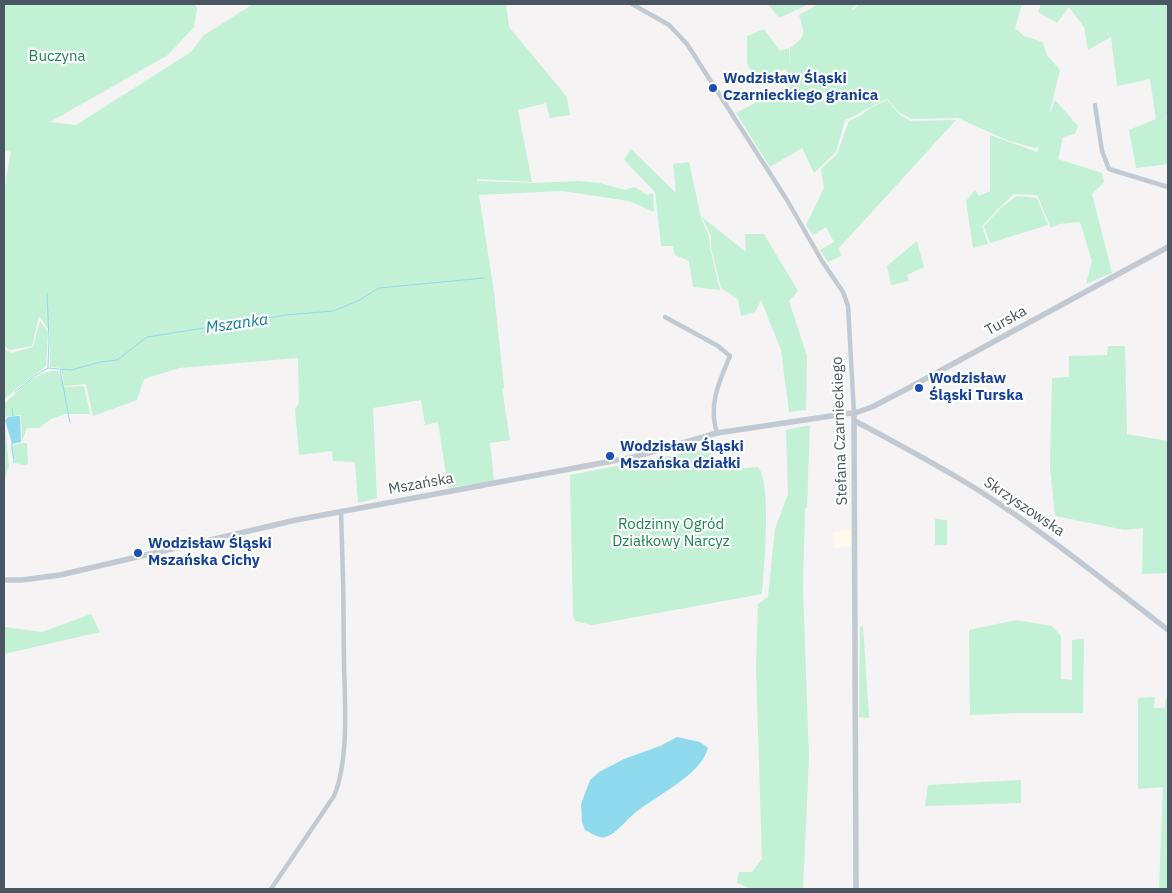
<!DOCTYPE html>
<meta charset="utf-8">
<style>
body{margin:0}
#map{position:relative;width:1172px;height:893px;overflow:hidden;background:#f5f3f3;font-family:"IBM Plex Sans",sans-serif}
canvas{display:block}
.frame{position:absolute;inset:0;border:5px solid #4a5661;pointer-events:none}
</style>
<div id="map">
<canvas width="1172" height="893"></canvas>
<div class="frame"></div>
</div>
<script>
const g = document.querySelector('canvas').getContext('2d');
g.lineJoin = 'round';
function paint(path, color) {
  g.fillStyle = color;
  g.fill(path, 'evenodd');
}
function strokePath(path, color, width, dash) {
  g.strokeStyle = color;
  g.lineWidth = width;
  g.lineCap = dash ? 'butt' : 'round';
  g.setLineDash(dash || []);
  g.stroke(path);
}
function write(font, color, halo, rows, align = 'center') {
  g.font = font + ' "IBM Plex Sans",sans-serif';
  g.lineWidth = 4.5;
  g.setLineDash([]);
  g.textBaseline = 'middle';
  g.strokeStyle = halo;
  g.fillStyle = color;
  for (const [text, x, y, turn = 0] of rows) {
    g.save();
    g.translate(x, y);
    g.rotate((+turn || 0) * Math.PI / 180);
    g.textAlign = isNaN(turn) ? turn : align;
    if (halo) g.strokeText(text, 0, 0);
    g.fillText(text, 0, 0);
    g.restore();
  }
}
paint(new Path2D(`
 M851 529V546L833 549V532Z`), '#fdf9ef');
paint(new Path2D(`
 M4 4H194L197 8 194 27 168 55 50 122 76 125 191 52 203 36 253 4H506L509 27 567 97 570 115 550 118 546 103 518 110 532 182 477 179 478 185V181L532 183 578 181 600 183 625 190 635 187 647 195 653 193 654 212 629 201 562 191 479 195 494 292 504 388 502 389 510 440 490 443 494 481 448 488 438 422 425 425 421 400 373 408 377 498 358 503 355 462 333 461 332 451 299 455 295 409 299 403 298 358 179 368 144 379 137 400 93 416 86 384 64 386V387L84 386 90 414H65L51 419 39 428H27L22 442 21 415 4 417 9 466 4 482V404C19 391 37 369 58 371L64 384 61 368 50 367V332L39 316 32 346 10 350 4 346V190L11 152 4 150Z
 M768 4H809L779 18Z
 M818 4H857L851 9 853 10 859 4H1022L1015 28 1024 36 1043 42 1047 55 1060 70 1049 115 1055 100 1078 126 1075 134 1063 137 1058 159 1102 173 1104 182 1092 194 1112 273 1086 284 1092 261 1080 222 1059 224 1051 228 1037 195 1014 194 1000 207 982 226 988 244 973 248 966 201 975 190 979 196 990 191V135L1037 152 1039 147 1035 148 1009 141 958 118 912 119 900 113 887 99C872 105 860 114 845 120L836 152 814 173 802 148 770 167 736 113 791 84 786 69 756 80 747 63V36L764 29 780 51 789 48V67L790 48C808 35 804 34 799 15Z
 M1041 4H1168V115L1166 116 1168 126V164L1136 168 1129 130 1156 119 1150 79 1117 86 1111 37 1088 50 1084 27 1069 7 1057 23 1038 12Z
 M887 100 900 115 911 121 956 120 839 248 841 256 828 262 820 250 834 242 826 227 813 235 806 225 824 188 821 169 837 154 849 121 860 116 872 107Z
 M631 149 676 193 673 164 689 162 701 218 709 236 710 248 720 290 693 287 689 261 675 255 673 246H661L655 192 624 160Z
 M1017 196 1037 198 1048 225 990 243 984 226 1003 206Z
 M702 217 746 252 745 234H764L798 291 789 301 807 356 806 410 789 412 781 350 761 300 755 312 741 316 738 299 721 288 711 248V236Z
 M917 241 924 267 907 275 909 281 891 285 887 266Z
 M40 321 48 332 46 366 4 399V349L11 353 33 347Z
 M1108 346H1125L1127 434 1168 441V573L1142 574 1143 528 1125 530 1055 516 1050 468 1052 378 1069 377V356L1107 355Z
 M810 425 807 507 805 509 803 587 809 759 803 889H752L737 883 739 872H752L762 859 756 667 758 604 768 597 775 529 788 494 786 430Z
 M21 443H27L28 464 24 465 15 463V459L13 458 11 444 16 445Z
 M711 448V457L716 467 722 470 758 467C772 482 764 571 762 594L592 625 575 621 573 615 570 475Z
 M935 519 947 520V545H935Z
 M91 614 100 632 4 654V627L42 632Z
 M1016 620 1052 626 1061 636V679L1072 680V640L1084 639 1083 713H1015L970 715 969 630Z
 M863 626 869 718 859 717 860 627Z
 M1155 697 1154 708H1165L1166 697H1168V889H1159L1163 787 1138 789V698Z
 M1021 780V803L925 806 928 785Z`), '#c3f1d5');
paint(new Path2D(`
 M17 416H20L21 442 12 444 5 420 8 417Z
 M677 737 700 742 708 748C702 774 656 796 636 812 627 819 617 833 606 837 599 839 591 833 585 830L582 822 581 804 590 780 599 772 624 759 660 746Z`), '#90daee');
strokePath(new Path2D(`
 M47 293 49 339 48 367
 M60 370 70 423
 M15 392 36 375 48 368 71 370 100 362 117 360 147 337 286 315 333 311 358 301 379 288 484 278
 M12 408 13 416
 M12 444C11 451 14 456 14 463`), '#90daee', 1);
strokePath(new Path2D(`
 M632 4 669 25 687 44 787 200 822 261 843 292 848 306 854 413
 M1095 105 1102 151 1109 169 1168 187
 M665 317 718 346 730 356C719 382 708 405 717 433
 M271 889 334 796C349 760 345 703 344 664 344 613 343 562 341 511`), '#c1cad2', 4.5);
strokePath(new Path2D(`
 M854 413 856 889
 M855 421C896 443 938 465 978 490 1044 532 1106 582 1168 630
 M4 580H22L60 575 296 520 634 457 717 433 858 412 872 407 903 391 1168 247`), '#c1cad2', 5.5);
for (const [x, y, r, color] of [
 [713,88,5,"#1a4fb4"],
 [919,388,5,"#1a4fb4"],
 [610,456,5,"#1a4fb4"],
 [138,553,5,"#1a4fb4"]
]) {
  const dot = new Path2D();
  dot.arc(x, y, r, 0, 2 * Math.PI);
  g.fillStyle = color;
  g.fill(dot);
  strokePath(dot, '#fff', 2);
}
write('15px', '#17864f', '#fff', [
 ["Buczyna",57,57],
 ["Rodzinny Ogród",671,525],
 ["Działkowy Narcyz",671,542]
]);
write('bold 15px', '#164399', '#fff', [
 ["Wodzisław Śląski",723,79],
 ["Czarnieckiego granica",723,96],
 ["Wodzisław",929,379],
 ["Śląski Turska",929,396],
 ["Wodzisław Śląski",620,447],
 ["Mszańska działki",620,464],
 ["Wodzisław Śląski",148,544],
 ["Mszańska Cichy",148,561]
], 'left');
write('15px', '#4a5661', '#fff', [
 ["Turska",1006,321,-29],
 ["Stefana Czarnieckiego",840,431,-92],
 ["Mszańska",421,484,-10],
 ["Skrzyszowska",1024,507,34]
]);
write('italic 16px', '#0c7c9b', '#fff', [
 ["Mszanka",237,324,-8]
]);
</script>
